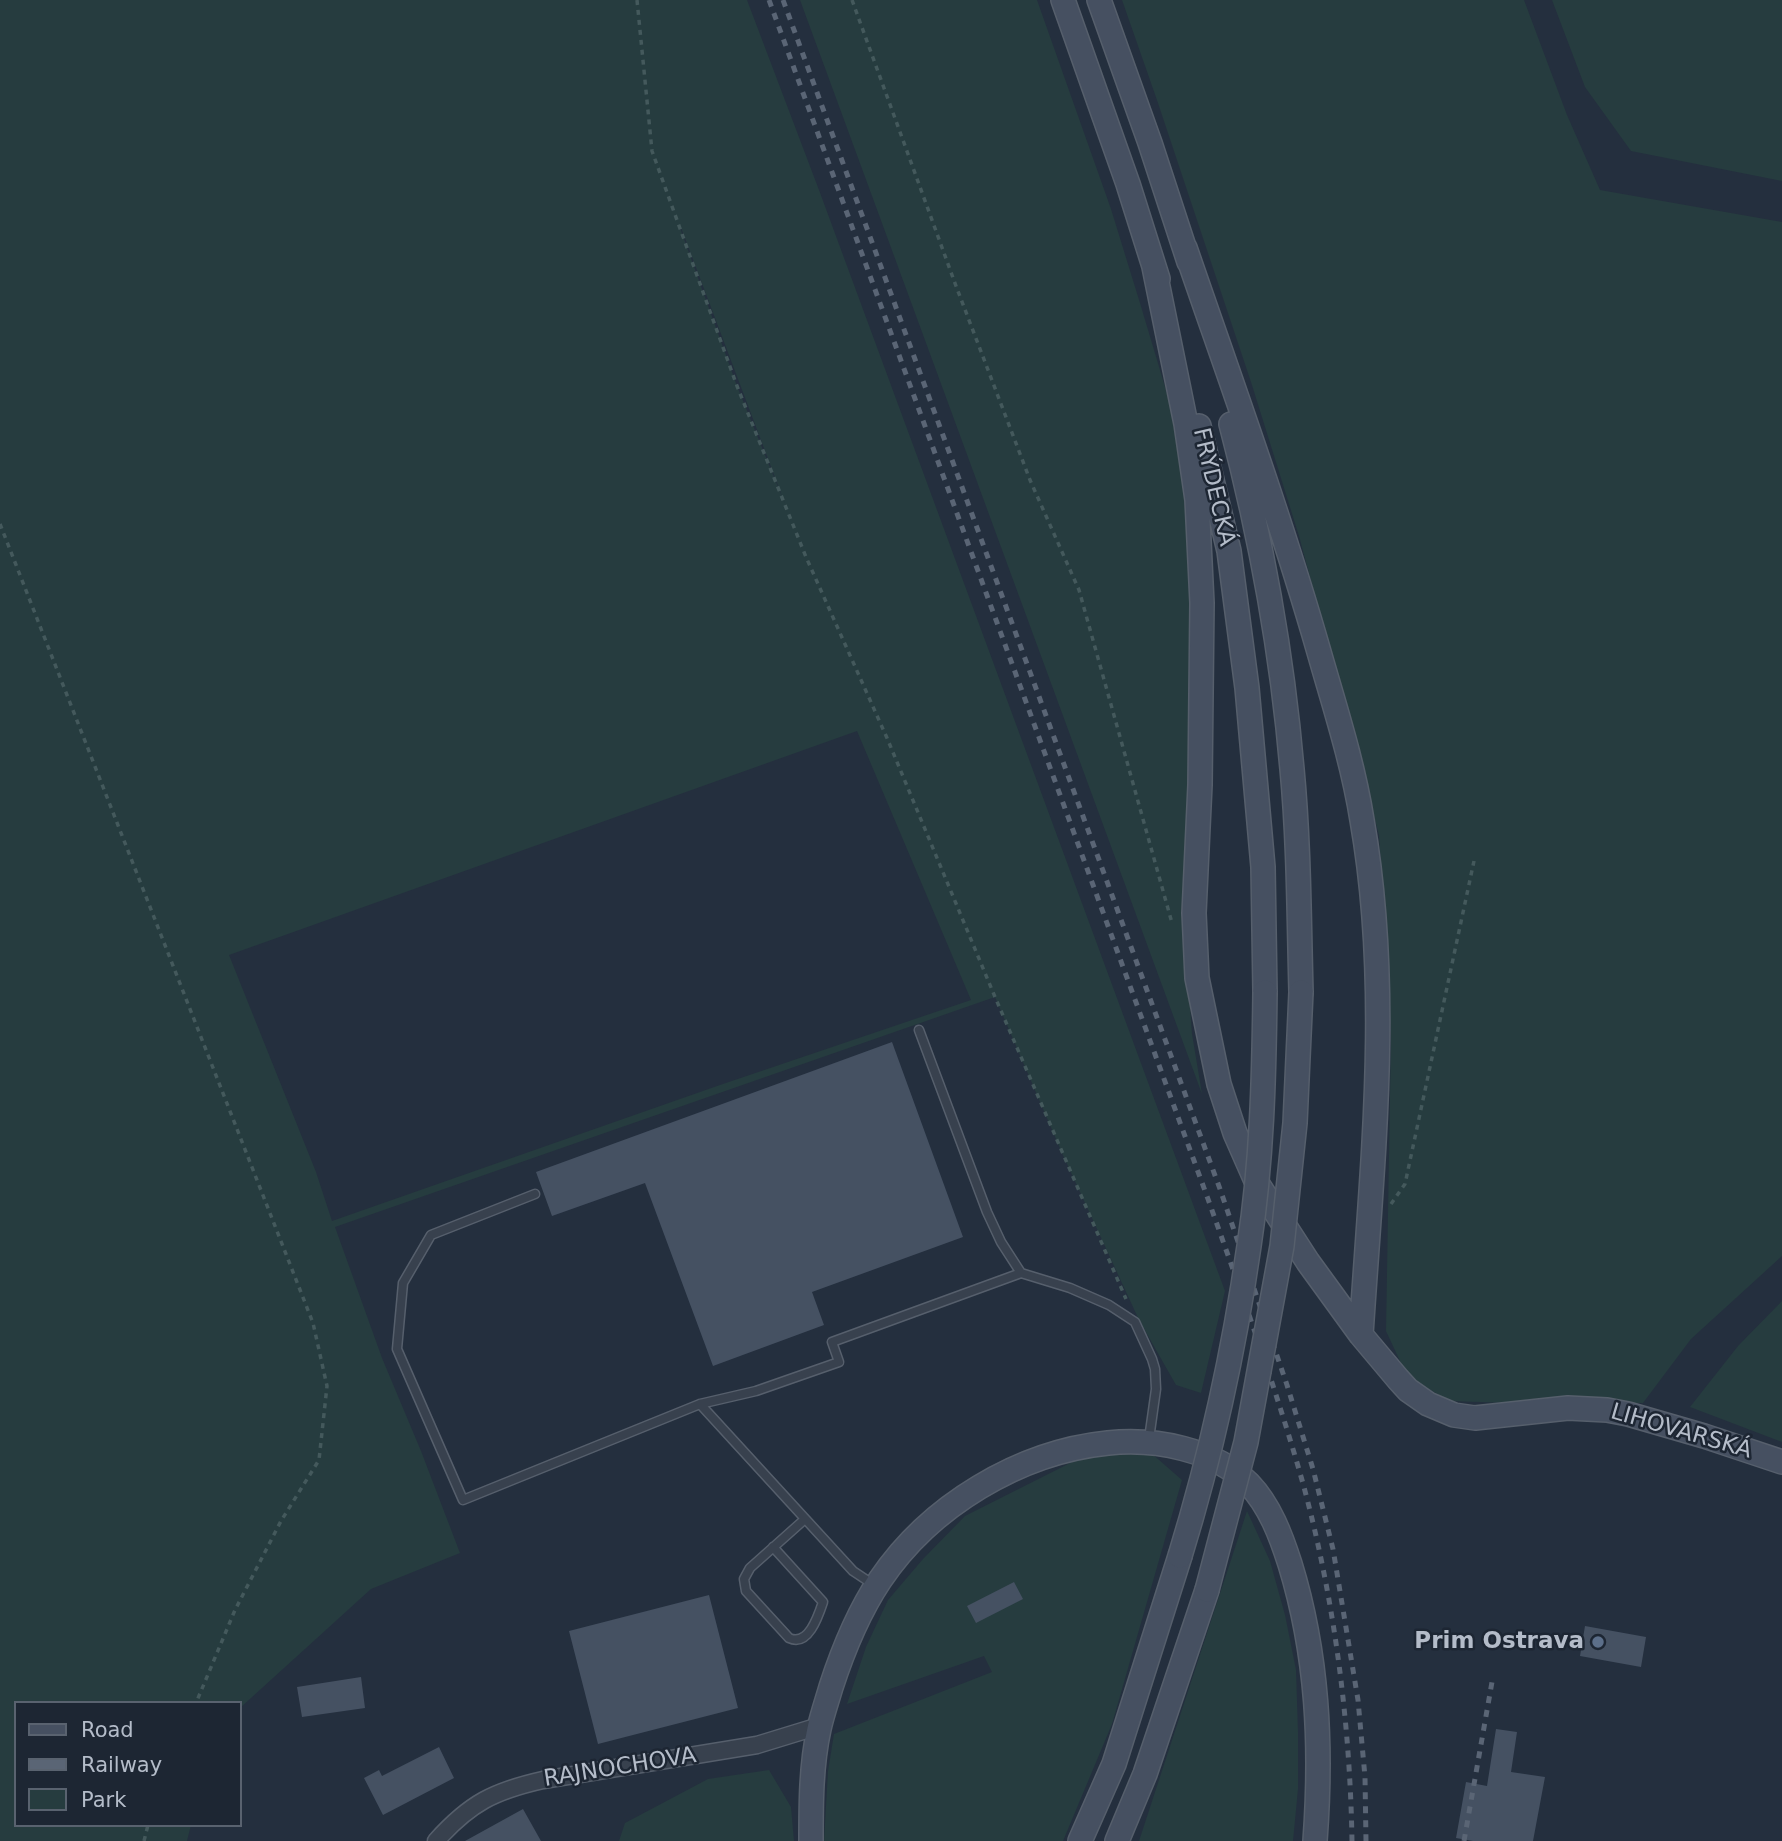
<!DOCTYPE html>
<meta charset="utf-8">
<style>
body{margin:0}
#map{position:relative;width:1782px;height:1841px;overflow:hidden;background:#242f3e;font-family:"DejaVu Sans",sans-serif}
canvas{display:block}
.legend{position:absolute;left:14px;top:1701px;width:228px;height:126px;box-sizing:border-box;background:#1d2633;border:2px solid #59626f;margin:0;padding:9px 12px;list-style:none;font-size:21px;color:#b4bcc9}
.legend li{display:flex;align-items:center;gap:14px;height:35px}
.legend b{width:35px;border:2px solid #59626f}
</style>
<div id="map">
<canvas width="1782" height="1841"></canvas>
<ul class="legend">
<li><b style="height:9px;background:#465061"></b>Road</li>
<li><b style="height:9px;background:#5a6575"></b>Railway</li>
<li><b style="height:19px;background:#263c3f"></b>Park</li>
</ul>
</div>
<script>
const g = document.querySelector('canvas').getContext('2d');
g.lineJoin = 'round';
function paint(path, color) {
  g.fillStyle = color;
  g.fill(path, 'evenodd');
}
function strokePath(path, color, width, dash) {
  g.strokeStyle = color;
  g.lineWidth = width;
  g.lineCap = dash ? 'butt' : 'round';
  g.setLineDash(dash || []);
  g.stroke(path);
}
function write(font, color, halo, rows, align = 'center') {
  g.font = font + ' "DejaVu Sans",sans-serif';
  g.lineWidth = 5;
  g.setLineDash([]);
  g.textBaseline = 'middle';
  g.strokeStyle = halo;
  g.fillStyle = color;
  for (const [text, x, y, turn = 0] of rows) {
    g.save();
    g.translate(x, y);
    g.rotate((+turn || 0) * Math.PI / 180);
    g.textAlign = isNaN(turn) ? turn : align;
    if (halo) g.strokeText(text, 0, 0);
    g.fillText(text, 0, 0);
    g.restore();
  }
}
paint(new Path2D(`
 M0 0H747L819 190 1225 1291 1201 1393 1176 1385 1139 1320 1062 1153 995 997 335 1227 382 1358 421 1451 460 1553 371 1589 240 1708V1703H16V1825H191L187 1841H0ZM679 225H680L785 504 737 386ZM857 731 971 1000 720 1085 332 1221 316 1172 229 955Z
 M800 0H1037L1111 209 1140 303 1174 417 1188 495 1190 646 1186 950 1192 1034 1202 1094Z
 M1122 0H1524L1567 115 1600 190 1782 222V1256L1691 1339 1643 1403 1541 1404 1449 1401 1407 1376 1386 1331 1391 1037 1379 835 1299 536 1251 382 1158 103Z
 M1552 0H1782V181L1631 151 1585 87Z
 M1782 1301V1442L1690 1407 1738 1346Z
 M1150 1452 1182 1480 1112 1724 1063 1841H824L828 1771 834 1734 992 1672 984 1656 847 1704 866 1647 888 1600 923 1559 965 1516 1088 1454Z
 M1247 1511 1270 1561 1285 1615 1296 1670 1298 1732V1789L1293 1841H1139Z
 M769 1770 791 1807 794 1841H619L625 1823 708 1779Z`), '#263c3f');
paint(new Path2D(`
 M892 1042 963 1237 812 1292 824 1325 713 1366 645 1183 552 1216 536 1172Z
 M1014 1582 1023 1599 976 1623 967 1606Z
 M709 1595 738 1708 598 1744 569 1631Z
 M1585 1626 1646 1637 1641 1667 1580 1656Z
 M361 1677 365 1708 302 1717 297 1687Z
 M1496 1729 1517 1732 1511 1772 1545 1777 1533 1841H1473L1456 1838 1466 1782 1487 1786Z
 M439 1747 454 1778 383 1815 364 1778 379 1770 382 1776Z
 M523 1809 541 1841H465Z`), '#455162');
const lane = new Path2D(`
 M919 1030 987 1212 1001 1242 1021 1273
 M535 1194 431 1235 403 1283 397 1349 463 1500 700 1404 756 1391 839 1362 832 1342 1021 1273 1070 1288 1109 1305 1135 1322 1152 1359 1155 1369 1156 1389 1149 1439
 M700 1404 853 1571 874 1585
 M773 1547 823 1602C818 1617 808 1647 789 1638L746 1591 744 1579 750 1568 805 1519`);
const street = new Path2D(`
 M436 1841C470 1803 494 1791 543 1780L757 1745 819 1726`);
const secondary = new Path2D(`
 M1063 0 1128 184 1158 279
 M1099 0 1150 143 1189 262
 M1185 248C1231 382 1280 516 1319 652 1335 708 1353 763 1362 820 1392 991 1372 1163 1361 1335
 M1154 267 1186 424 1197 500 1202 603 1200 785 1194 913 1197 978 1219 1084 1235 1133 1257 1183 1308 1262 1361 1335 1398 1379 1408 1390 1428 1404 1454 1415 1475 1418 1568 1408 1607 1410 1628 1414 1704 1436 1782 1462
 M1231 424C1261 537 1282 653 1292 769 1299 843 1299 918 1301 992
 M1199 426 1229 551 1247 688 1263 867 1265 992
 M811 1841C811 1804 811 1765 819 1729 822 1715 827 1701 831 1687 843 1650 858 1613 880 1580 930 1506 1019 1452 1108 1443 1155 1438 1214 1449 1249 1484 1270 1506 1281 1536 1290 1564 1318 1655 1322 1747 1315 1841
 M1080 1841 1114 1764 1180 1556
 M1117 1841 1145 1774 1207 1590`);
strokePath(lane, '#565f6c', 11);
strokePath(street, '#565f6c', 19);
strokePath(secondary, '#565f6c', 26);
strokePath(new Path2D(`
 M637 0 652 151 737 386 806 557 887 738 995 997 1126 1299
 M852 0 956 286 1030 480 1079 590 1172 923
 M0 524 313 1323 327 1386 319 1460 281 1521 235 1610 196 1703
 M1391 1204 1405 1184 1474 861
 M144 1841 148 1825`), '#44595c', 3.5, [5, 5]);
strokePath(lane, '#38414e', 8);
strokePath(street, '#38414e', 16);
strokePath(secondary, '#465061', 23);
strokePath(new Path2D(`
 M769 0 1208 1199C1241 1292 1275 1385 1302 1480 1334 1596 1350 1721 1352 1841
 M783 0 1220 1189 1287 1385 1313 1469 1333 1549 1358 1700 1365 1777 1366 1841
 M1464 1841 1492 1682`), '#5a6575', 5, [7, 7]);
const secondaryBridge = new Path2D(`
 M1180 1556C1211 1455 1234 1351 1249 1246 1262 1162 1264 1077 1265 992
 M1207 1590 1246 1442 1282 1246 1295 1123 1301 992`);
strokePath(secondaryBridge, '#565f6c', 26, []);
strokePath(secondaryBridge, '#465061', 23);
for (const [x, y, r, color] of [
 [1598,1642,7,"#5c6f8a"]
]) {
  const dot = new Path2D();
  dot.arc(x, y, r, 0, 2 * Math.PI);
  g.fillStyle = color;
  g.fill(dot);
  strokePath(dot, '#1d2633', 2.5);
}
write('23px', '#b4bcc9', '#1d2633', [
 ["FRÝDECKÁ",1213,487,77],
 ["LIHOVARSKÁ",1681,1432,16],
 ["RAJNOCHOVA",620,1768,-9]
]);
write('bold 23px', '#b4bcc9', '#1d2633', [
 ["Prim Ostrava",1584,1642]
], 'right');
</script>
